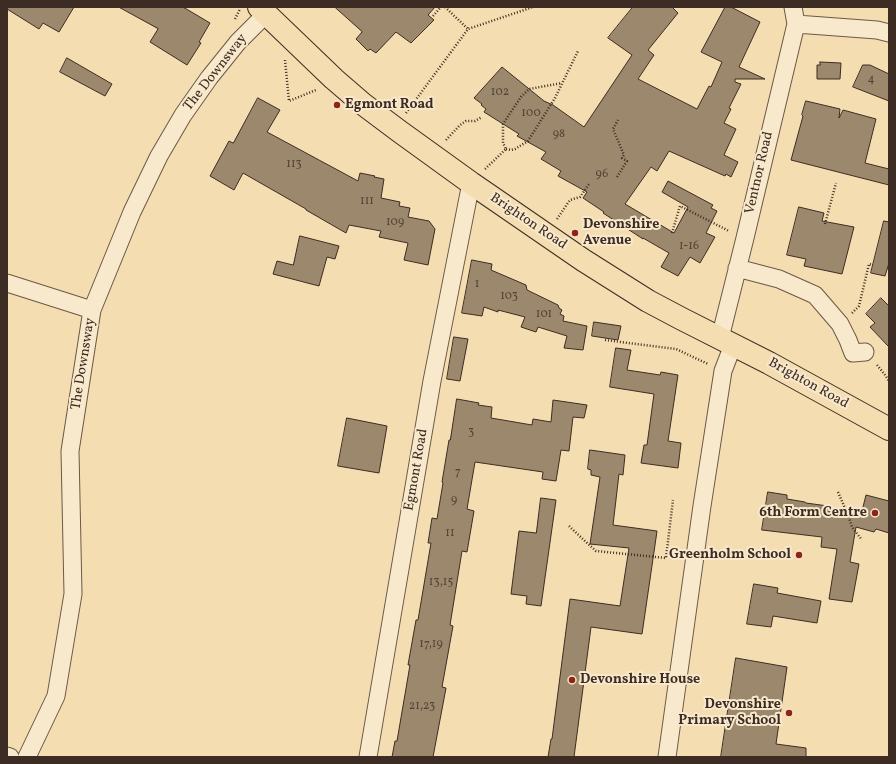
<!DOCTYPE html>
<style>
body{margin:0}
#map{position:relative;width:896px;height:764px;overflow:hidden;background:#f4ddb1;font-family:Vollkorn,serif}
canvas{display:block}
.frame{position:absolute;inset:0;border:8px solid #3d2c23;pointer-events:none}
</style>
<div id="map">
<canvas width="896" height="764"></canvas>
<div class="frame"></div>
</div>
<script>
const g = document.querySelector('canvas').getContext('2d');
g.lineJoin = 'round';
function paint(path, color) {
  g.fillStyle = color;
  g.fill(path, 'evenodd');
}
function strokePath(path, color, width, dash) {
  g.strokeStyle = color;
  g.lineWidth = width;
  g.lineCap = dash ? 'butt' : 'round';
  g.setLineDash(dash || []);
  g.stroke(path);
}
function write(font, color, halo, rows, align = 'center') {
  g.font = font + ' Vollkorn,serif';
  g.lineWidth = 4;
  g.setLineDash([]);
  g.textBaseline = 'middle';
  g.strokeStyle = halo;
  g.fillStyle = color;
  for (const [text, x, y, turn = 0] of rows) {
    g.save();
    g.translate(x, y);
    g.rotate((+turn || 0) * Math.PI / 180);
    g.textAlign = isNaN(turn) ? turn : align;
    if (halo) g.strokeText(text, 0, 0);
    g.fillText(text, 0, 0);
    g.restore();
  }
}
const building = new Path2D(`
 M7 7H74L59 32 43 23 39 29 7 9Z
 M119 7H183L210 23 199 42 201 43 187 65 150 42 158 29Z
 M335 7H435L428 15 434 20 411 43 396 32 376 53 370 49 368 51 356 39 362 32Z
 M633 7H672L678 13 648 50 654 55 638 79 697 109 709 86 711 87 722 62 701 52 725 7H731L760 22 739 67 765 79H735V82L741 84 729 108 731 109 724 123 736 129 724 155 738 162 731 177 726 174 725 176 669 151 657 171 651 167 625 204 674 233 688 207 662 192 668 181 713 205 711 208 717 211 706 233 715 237 700 263 690 257 678 276 661 267 669 253 643 238V239L603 213 604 212 583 198 587 192 558 176 561 171 541 159 546 152 517 136 519 134 484 112 486 109 481 105 482 104 474 98 502 67 544 101 553 105 584 127 632 55 608 38Z
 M67 58 112 84 105 96 60 72Z
 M820 62 841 63 840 79H817V65H820Z
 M863 65H870L889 74V101L853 87Z
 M258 98 280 110 267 132 358 181 360 173 375 176 374 177 384 179 381 198 400 202 399 206 410 208 408 217 429 221 435 229 428 265 404 260 408 243 379 237 381 231 349 225 346 233 306 210V209L243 173 234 190 210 176 229 141 233 143Z
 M806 101 840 109 839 118 843 110 876 119 865 163 889 169V185L791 160 803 116 802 115Z
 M799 207 824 213 822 221 854 227 842 274 804 266 806 259 787 255Z
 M884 221 889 222V263L885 276 871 273Z
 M300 236 339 246 335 259 327 257 319 286 273 274 277 261 293 265Z
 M472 260 492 264 491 270 526 285 527 290 558 305 559 308 562 310 560 314 564 316 563 321 587 326 583 350 564 348 567 336 538 327 536 332 521 327 525 317 498 310V312L484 307 482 316 462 313Z
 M881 298 889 306V347L870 327 875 323 866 314Z
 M594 322 621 326 618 340 592 336Z
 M454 337 468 339 460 381 447 379Z
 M616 348 631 350 627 370 660 375 661 372 678 375 668 441 681 443 678 468 641 463 644 445H647L654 394 610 387Z
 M457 399 479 403 478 405 492 407 491 418 532 425 533 419 551 422 553 400 587 405 584 418 573 417 569 451 561 450 556 481 542 479 543 472 475 462 467 509 474 511 467 552 462 551 450 625 453 626 442 687 446 688 433 757H392L395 741H397L410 665H408L416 620H418L431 543H428L432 518 437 519 443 483 442 482 449 440H450Z
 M347 418 387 426 379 473 338 466Z
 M590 450 625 455 623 475 619 474 613 525 657 531 655 545 642 634 591 627 574 757H548L551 739H552L570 599 620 606 629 548 590 544 600 477 591 475V470L588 469Z
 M768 492 787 495V499L805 502 806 503 828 506 827 511 861 515 866 495 889 501V533L876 529 874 532 856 527 850 562 859 564 852 602 829 599 837 549 821 547 822 537 762 530Z
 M541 498 556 500 541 606 526 604 527 596 511 594 519 531 536 533Z
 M754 584 778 588 777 593 821 601 817 623 773 616 771 627 747 624Z
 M736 658 787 667 776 744 806 748V757H721Z`);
paint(building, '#9c886d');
strokePath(building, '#3d2c23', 1);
const minor = new Path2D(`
 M796 24 877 30 889 33
 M737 268 779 279 815 295 840 324 848 340 853 353 865 352
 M7 283 92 310
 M720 338 745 238 796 24 793 7
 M7 756 10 757
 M27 757 56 696 73 594 70 451 92 310 132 212 159 156 183 115 209 78 238 42 266 14
 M368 757 432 381 471 183
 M667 757 702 506 723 371 733 345`);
const major = new Path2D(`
 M259 7 334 79 363 104 399 131 471 183 583 260 648 301 682 319 769 363 889 429`);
strokePath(minor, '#6b5846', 19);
strokePath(major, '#3d2c23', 24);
strokePath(new Path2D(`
 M445 7 468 29
 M433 16 441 7
 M235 19 240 9
 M285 60 289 101 316 90
 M406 113 468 29 533 7
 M446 140 460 125 466 121H475L482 117
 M506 149 511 150 515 149 528 141 555 98 578 51
 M485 169 506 149 503 143V124L521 97 529 89 562 83
 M617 177 627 161 622 158 624 155 613 129 618 120
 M557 219 570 200 580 197 589 184
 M825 224 836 183
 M672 233 680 206 729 231
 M888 268 889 269
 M852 313 859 306 869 264 873 265
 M605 340 676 349 708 364
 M877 365 886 376 889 382
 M838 492 848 515 852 527 862 540
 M569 526 586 542 596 551 666 558 673 500`), '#3d2c23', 2.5, [1, 2]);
strokePath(minor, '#f8e9cc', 17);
strokePath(major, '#f4ddb1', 22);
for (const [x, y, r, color] of [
 [337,105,4,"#8f2418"],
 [575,233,4,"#8f2418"],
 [875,513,4,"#8f2418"],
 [799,555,4,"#8f2418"],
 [572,680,4,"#8f2418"],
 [789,713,4,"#8f2418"]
]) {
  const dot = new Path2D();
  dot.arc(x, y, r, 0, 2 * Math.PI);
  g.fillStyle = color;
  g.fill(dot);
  strokePath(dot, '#f8e9cc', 1.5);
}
write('12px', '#554336', null, [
 ["4",871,80],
 ["102",500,93],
 ["100",531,114],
 ["98",559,135],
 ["113",294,165],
 ["96",602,175],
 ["111",367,202],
 ["109",395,223],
 ["1-16",689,247],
 ["1",477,285],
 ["103",509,297],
 ["101",544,315],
 ["3",471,433],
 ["7",458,473],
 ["9",454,501],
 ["11",450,534],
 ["13,15",441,583],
 ["17,19",431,645],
 ["21,23",422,707]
]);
write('14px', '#3d2c23', '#f8e9cc', [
 ["The Downsway",216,73,-52],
 ["Ventnor Road",760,173,-77],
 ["Brighton Road",528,222,34],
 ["The Downsway",84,364,-81],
 ["Brighton Road",808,384,29],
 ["Egmont Road",417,470,-80]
]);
write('bold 14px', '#3d2c23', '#f8e9cc', [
 ["Egmont Road",345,105],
 ["Devonshire",583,225],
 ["Avenue",583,241],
 ["6th Form Centre",867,513,"right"],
 ["Greenholm School",791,555,"right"],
 ["Devonshire House",580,680],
 ["Devonshire",781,705,"right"],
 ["Primary School",781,721,"right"]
], 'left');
</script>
